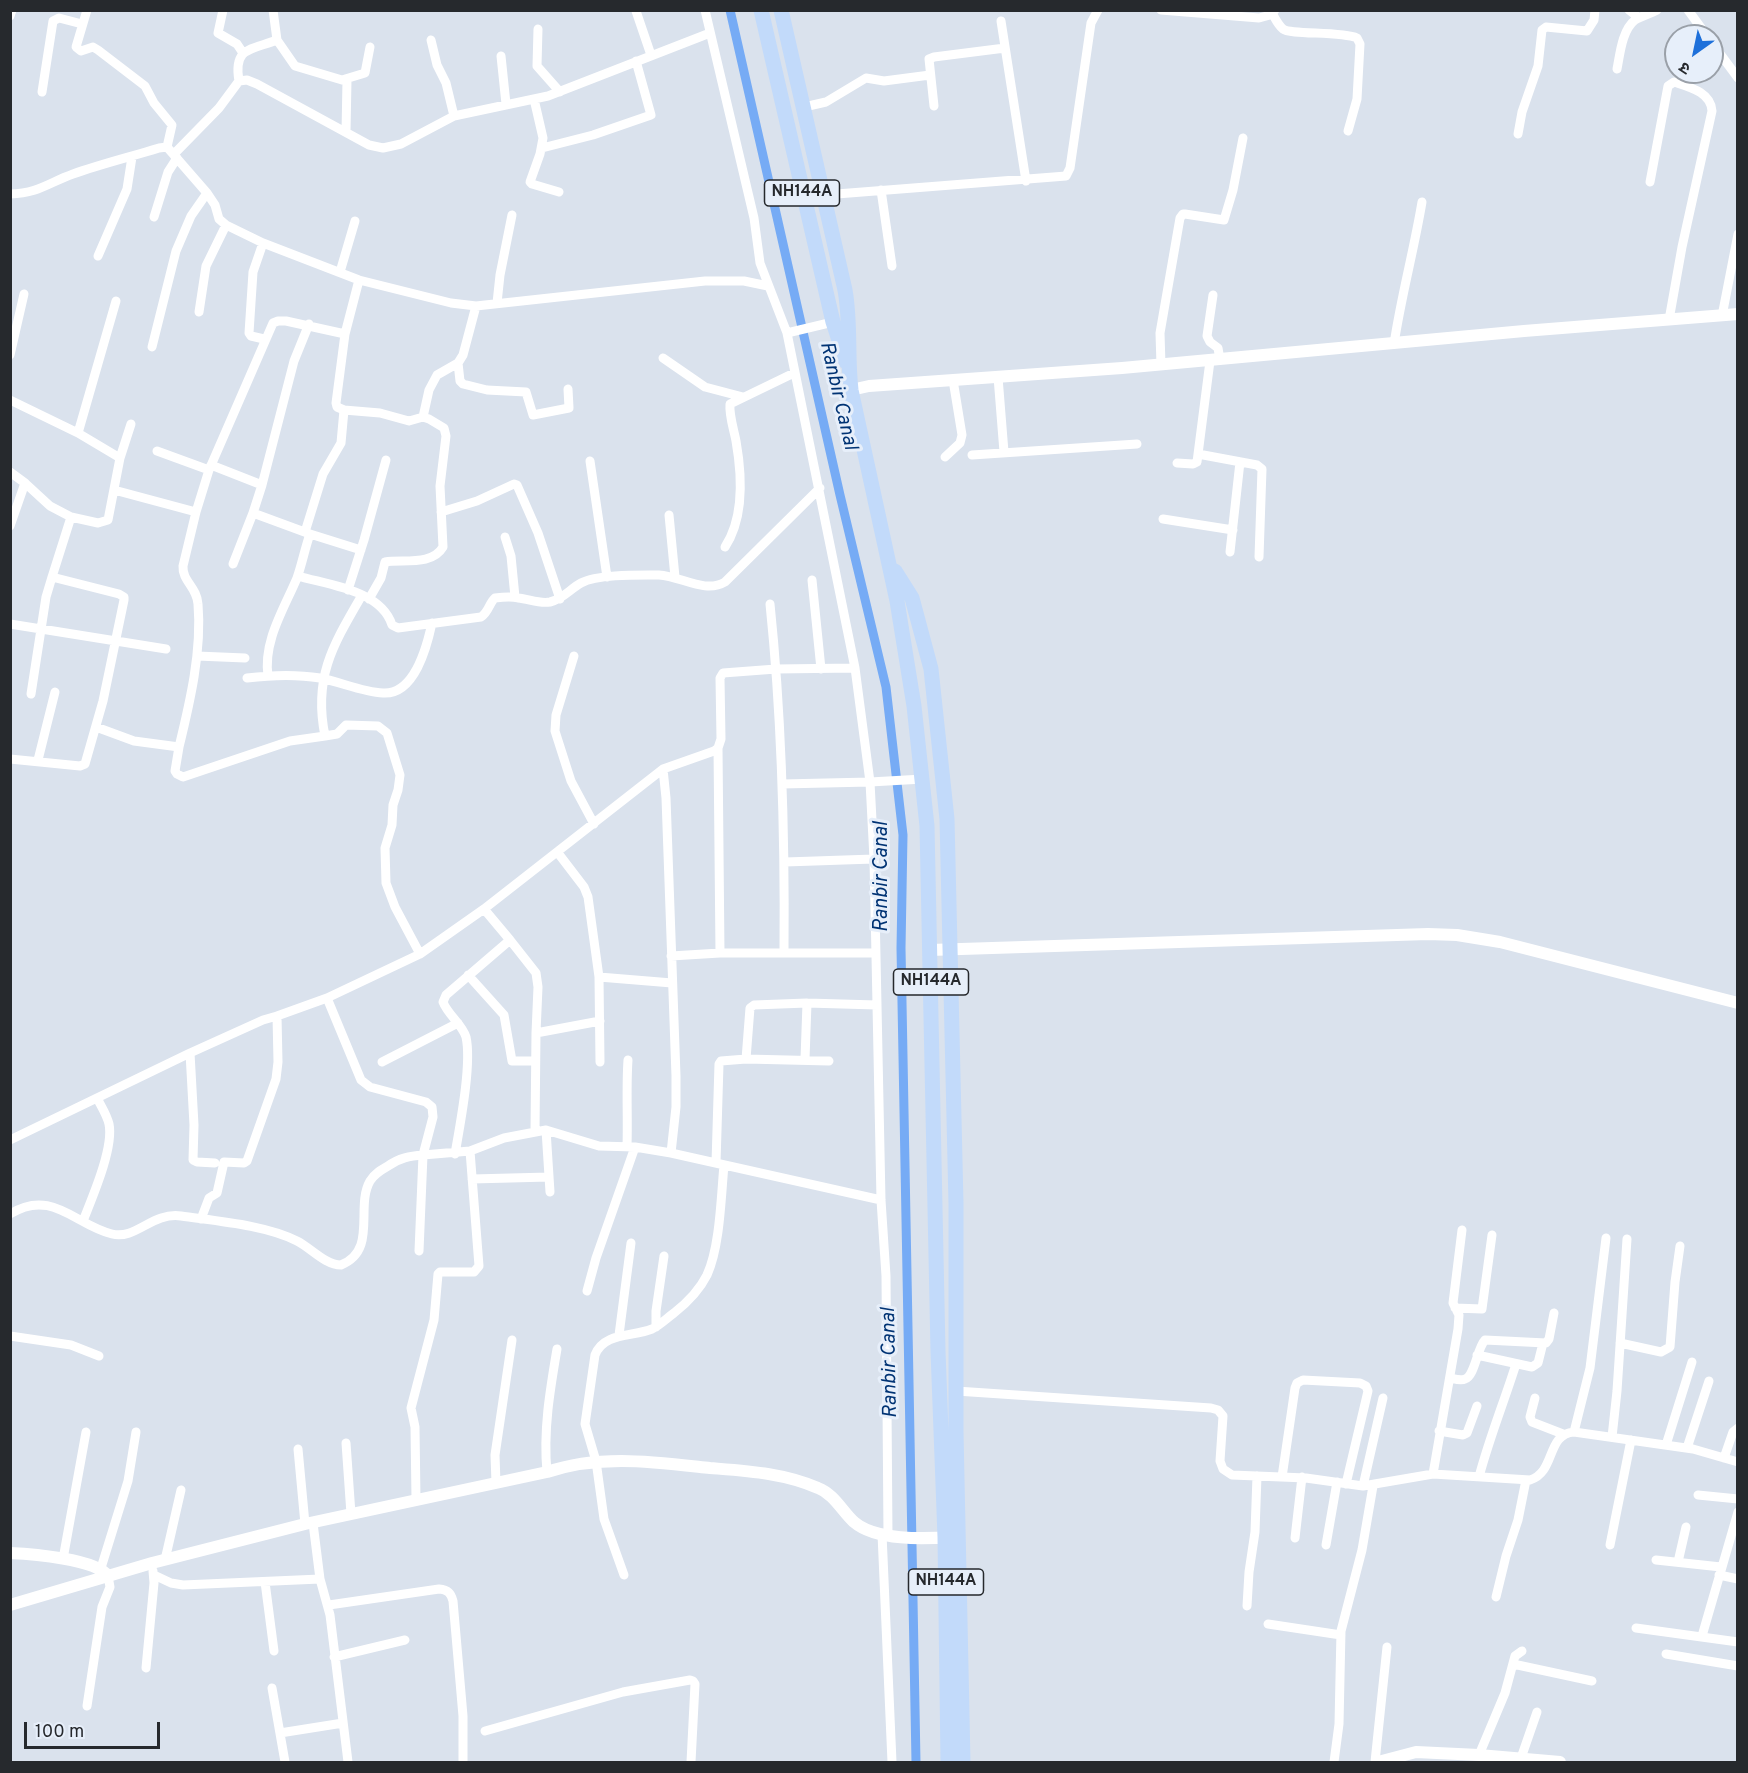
<!DOCTYPE html>
<meta charset="utf-8">
<style>
body{margin:0}
#map{position:relative;width:1748px;height:1773px;overflow:hidden;background:#dae2ed;font-family:Overpass,"Noto Sans Devanagari",sans-serif}
canvas{display:block}
.frame{position:absolute;inset:0;border:12px solid #26292d;pointer-events:none}
.north{position:absolute;left:1664px;top:24px;width:60px;height:60px;box-sizing:border-box;background:#e7effa;border:2px solid #9aa0a8;border-radius:50%;rotate:213deg;font-size:16px;font-weight:700;line-height:24px;text-align:center;color:#26292d}
.north::after{content:'';display:block;margin:auto;width:21px;height:27px;background:#1e70da;clip-path:polygon(50% 0,100% 100%,50% 72%,0 100%)}
.scale{position:absolute;left:24px;top:1722px;width:136px;height:27px;box-sizing:border-box;border:3px solid #26292d;border-top:0;padding-left:8px;font-size:18px;line-height:21px;white-space:nowrap;color:#26292d;-webkit-text-stroke:4px #e7effa;paint-order:stroke}
</style>
<div id="map">
<canvas width="1748" height="1773"></canvas>
<div class="frame"></div>
<div class="north">उ</div>
<div class="scale">100 m</div>
</div>
<script>
const g = document.querySelector('canvas').getContext('2d');
g.lineJoin = 'round';
function strokePath(path, color, width, dash) {
  g.strokeStyle = color;
  g.lineWidth = width;
  g.lineCap = dash ? 'butt' : 'round';
  g.setLineDash(dash || []);
  g.stroke(path);
}
function write(font, color, halo, rows, align = 'center') {
  g.font = font + ' Overpass,sans-serif';
  g.lineWidth = 6;
  g.setLineDash([]);
  g.textBaseline = 'middle';
  g.strokeStyle = halo;
  g.fillStyle = color;
  for (const [text, x, y, turn = 0] of rows) {
    g.save();
    g.translate(x, y);
    g.rotate((+turn || 0) * Math.PI / 180);
    g.textAlign = isNaN(turn) ? turn : align;
    if (halo) g.strokeText(text, 0, 0);
    g.fillText(text, 0, 0);
    g.restore();
  }
}
strokePath(new Path2D(`
 M730 10 840 495 886 687 903 835 901 948 916 1762`), '#76abf5', 9);
strokePath(new Path2D(`
 M87 10 76 47 81 51 93 47 98 50 145 86 154 103 172 125 167 147
 M223 10 218 33 237 44 243 53
 M705 10 754 218 760 263 787 333 855 668
 M1161 10 1259 18 1270 15 1275 10
 M1629 10 1639 18
 M1688 10 1707 36
 M636 11 651 55
 M1272 13C1275 18 1278 25 1283 29 1290 35 1341 31 1357 38L1360 44 1357 99 1348 131
 M10 16 12 10
 M1001 21 1026 181
 M538 29 537 66 560 92
 M277 40 295 66 342 80 365 73 370 47
 M431 40 437 65 446 83 454 116
 M1712 43 1738 78
 M501 56 506 104
 M1617 69C1620 54 1622 30 1635 20 1641 16 1650 14 1657 10
 M239 81C233 47 251 50 277 40L273 10
 M42 92 53 21 59 18 82 24
 M534 99 543 138 540 154 530 182 532 184 559 192
 M934 106 929 59 934 57 1005 48
 M804 107 826 102 866 78 884 81 930 75
 M346 132 347 80
 M1518 134 1522 112 1538 66 1542 30 1546 27 1587 31 1594 20 1595 10
 M542 148 593 135 651 115 636 61
 M174 154 219 108 239 81 247 80 257 84 369 145 383 148 401 144 454 116 548 96 710 33
 M1650 182 1668 86 1674 82C1689 87 1711 92 1712 111L1682 247 1669 320
 M881 190 892 266
 M10 194C39 193 48 183 73 174 101 164 130 157 159 148L167 147 207 193 215 205 219 219 226 225 263 243 359 280 451 303 476 306 705 281H744L768 286
 M824 195 1066 176 1070 168 1091 23 1098 10
 M154 217 168 172 177 158
 M263 243 253 272 249 333 251 336 264 339
 M98 256 127 189 132 157
 M340 272 355 221
 M1213 295 1207 336 1210 342 1218 348 1220 360
 M497 303 500 275 512 215
 M199 312 206 266 226 225
 M1722 316 1738 234
 M787 333 833 322
 M345 334 336 403 337 407 344 410 380 413 409 421 423 417 429 419 444 428 446 436 440 486 443 547C432 566 403 559 385 562L381 578 369 599
 M1394 344C1401 297 1414 250 1422 202
 M152 347 176 251 191 216 207 193
 M10 355 24 294
 M663 358 705 387 743 397
 M458 363 460 381 463 384 487 390 526 392 533 415 569 408 568 389
 M1161 365 1160 333 1180 218 1183 214H1185L1224 220 1233 190 1243 138
 M998 377 1004 452
 M10 400 78 433 120 458
 M423 417 429 390 437 375 458 363 463 355 476 306
 M78 433 116 301
 M157 451 209 470 273 323 278 321H286L345 334 359 280
 M1198 454 1257 465 1262 469 1259 557
 M972 455 1137 444
 M945 457 960 443 962 435 953 380
 M590 461 607 577
 M1177 463 1193 464 1197 462 1210 361
 M211 465 262 485 253 513 310 534C305 548 302 564 297 578 284 609 263 641 268 676
 M10 472 25 483 10 526
 M262 485 294 361 309 324
 M114 490 196 512
 M441 512 477 501 514 484 517 485 538 533 560 599
 M669 515 675 577
 M71 517 98 523 108 520 120 458 131 424
 M1163 519 1233 530
 M305 532 323 474 341 443 344 410
 M310 534 361 550
 M505 537 511 556 515 597
 M725 547C744 518 742 475 736 441 734 430 729 416 730 404L794 373
 M1230 552 1240 462
 M233 564 253 513
 M298 576C328 585 381 590 392 625L398 628 481 617C489 612 489 603 495 598 503 597 511 596 518 598 529 599 539 604 550 602 563 599 570 589 581 583 598 574 639 575 659 575 681 576 705 594 725 582L820 488
 M812 580 821 669
 M348 590 364 540 386 460
 M770 604C782 720 785 836 784 952
 M10 624 166 649
 M197 656 245 658
 M574 656 556 715 555 731 571 781 594 824
 M247 678C271 675 296 674 320 678 341 682 362 692 383 693 415 695 427 646 432 623
 M31 694 46 597 52 577
 M96 727 134 741 179 747C190 702 202 651 198 604 197 587 182 581 183 566L196 512 209 470
 M325 736 337 734 346 725 378 726 387 733 400 775 398 790 393 805 392 825 385 848 386 883 395 907 420 954
 M179 747 175 771 177 774 183 777 290 741 325 736C313 677 333 645 362 595
 M718 748 720 953
 M10 759 80 766 85 764 103 701 124 600V597L119 594 52 577 71 517 50 506 25 483
 M38 760 55 692
 M663 769 666 798 676 1076V1107L671 1153
 M782 784 870 782 874 859 881 1200 886 1276 888 1536
 M558 853 584 887 588 897 599 977 600 1062
 M785 862 874 859
 M510 940 536 973 538 987 536 1033
 M671 956 720 953H875
 M468 975 504 1015 512 1061H535
 M599 977 672 983
 M327 998 361 1080 370 1087 426 1102 432 1107 433 1117 423 1155 470 1151 504 1138 546 1130 599 1146 635 1147 671 1153 881 1200
 M190 1053 194 1125 193 1160 197 1162 215 1163
 M746 1059 750 1008 754 1005 807 1003 877 1005
 M805 1059 807 1003
 M382 1062 458 1023
 M546 1130 550 1192
 M535 1131 536 1033 600 1021
 M10 1140 190 1053 263 1020 277 1016
 M627 1146C628 1117 626 1089 628 1060
 M455 1154C460 1125 472 1064 466 1037 462 1024 448 1015 443 1002L446 995 510 940 484 909
 M716 1163 719 1064 721 1061 746 1059 829 1061
 M472 1179 549 1177
 M10 1214C52 1188 75 1225 112 1234 136 1240 152 1212 181 1216 216 1221 266 1225 297 1241 311 1248 325 1265 341 1265 378 1250 355 1207 370 1181 374 1174 381 1170 388 1166 399 1158 410 1156 423 1155L419 1251
 M201 1219 209 1198 217 1193 224 1162 244 1163 247 1161 276 1079 278 1062 277 1016 327 998 420 954 484 909 663 769 714 751 718 748 721 739 720 678 723 673 776 669 855 668 870 782 923 779
 M83 1221C92 1198 114 1148 109 1124 107 1115 101 1106 97 1098
 M587 1291 596 1258 635 1147
 M1455 1308 1482 1309 1492 1235
 M656 1327V1311L664 1256
 M619 1335 631 1243
 M10 1336 71 1345 99 1356
 M1620 1343 1661 1352 1670 1347 1675 1282 1680 1246
 M1477 1355 1532 1367 1538 1363 1543 1343
 M1450 1378C1455 1379 1461 1381 1465 1379 1475 1376 1477 1348 1485 1340L1546 1343 1549 1339 1554 1313
 M956 1391 1211 1408 1218 1410 1223 1416 1220 1461 1223 1469 1232 1475 1306 1478 1363 1486 1433 1474 1530 1480C1556 1472 1546 1434 1574 1432L1693 1449 1738 1462
 M1535 1398 1530 1417 1532 1422 1563 1434
 M1439 1431 1463 1435 1467 1433 1477 1406
 M1574 1432 1590 1368 1606 1238
 M1612 1437 1617 1391 1627 1239
 M346 1443 351 1514
 M1666 1445 1692 1362
 M1687 1448 1709 1381
 M298 1449 305 1524
 M1724 1458 1733 1432 1738 1428
 M547 1472C543 1431 550 1390 557 1349
 M1433 1474 1458 1329 1459 1315 1453 1303 1462 1230
 M1282 1477 1295 1388 1297 1383 1303 1380 1360 1383 1366 1386 1368 1391 1346 1484
 M1479 1477C1489 1439 1504 1402 1516 1364
 M496 1483 495 1455 512 1340
 M1363 1486 1383 1398
 M1698 1495 1738 1499
 M416 1499 415 1427 411 1408 434 1320 438 1274 440 1272H474L479 1266 470 1151
 M313 1523 320 1579 330 1615 348 1762
 M882 1534 892 1762
 M1295 1538 1302 1477
 M1326 1545 1337 1482
 M1610 1545 1631 1440
 M63 1559 86 1432
 M165 1560 181 1490
 M1656 1560 1721 1567
 M1678 1562 1686 1527
 M101 1568 128 1481 136 1432
 M154 1575 171 1583 183 1585 320 1579
 M624 1575 604 1519 596 1461 585 1424 595 1355C604 1332 633 1337 652 1329 660 1325 667 1318 674 1313 688 1302 699 1291 707 1275 720 1247 721 1197 724 1165
 M1719 1575 1738 1579
 M265 1582 274 1651
 M1496 1597 1506 1556 1518 1520 1526 1480
 M329 1605 439 1589C448 1590 451 1593 453 1601L463 1716V1762
 M1247 1606 1249 1572 1255 1532 1257 1476
 M1268 1624 1341 1635
 M1636 1628 1738 1642
 M1702 1636 1738 1512
 M1666 1654 1738 1666
 M334 1657 405 1640
 M1513 1664 1592 1681
 M146 1668 154 1583 153 1571
 M272 1688 285 1762
 M87 1706 102 1607 110 1587 108 1576
 M485 1731 623 1692 690 1680 693 1681 695 1684 691 1762
 M280 1733 343 1723
 M1479 1755 1505 1693 1515 1656 1522 1651
 M1521 1758 1537 1712
 M1334 1762 1339 1724 1341 1631 1362 1550 1373 1486
 M1375 1762 1387 1647`), '#fff', 9);
strokePath(new Path2D(`
 M851 390 869 386 1122 368 1524 331 1738 314
 M930 950 1428 934 1457 935 1500 942 1738 1003
 M10 1553C32 1554 96 1559 108 1576
 M10 1605 152 1563 305 1524 547 1472C600 1454 655 1462 710 1468 747 1471 784 1473 818 1488 834 1494 842 1511 854 1522 876 1541 924 1539 952 1537
 M1378 1762 1416 1752 1479 1755 1560 1762`), '#fff', 12);
strokePath(new Path2D(`
 M761 10 833 322 846 362
 M781 10 845 290C851 323 847 356 851 390L897 601 914 706 927 826 938 1351 945 1537 948 1762
 M895 571 912 598 931 669 947 819 956 1204V1432L963 1762`), '#c2dafa', 15);
for (const [x, y, w] of [
 [802,193,75],
 [931,982,75],
 [946,1582,75]
]) {
  const box = new Path2D();
  box.roundRect(x - w / 2, y - 13, w, 26, 4.5);
  g.fillStyle = '#e7effa';
  g.fill(box);
  strokePath(box, '#26292d', 1.5);
}
write('bold 16px', '#26292d', null, [
 ["NH144A",802,193],
 ["NH144A",931,982],
 ["NH144A",946,1582]
]);
write('italic 20px', '#003374', '#e7effa', [
 ["Ranbir Canal",837,396,77],
 ["Ranbir Canal",883,877,-90],
 ["Ranbir Canal",891,1363,-91]
]);
</script>
